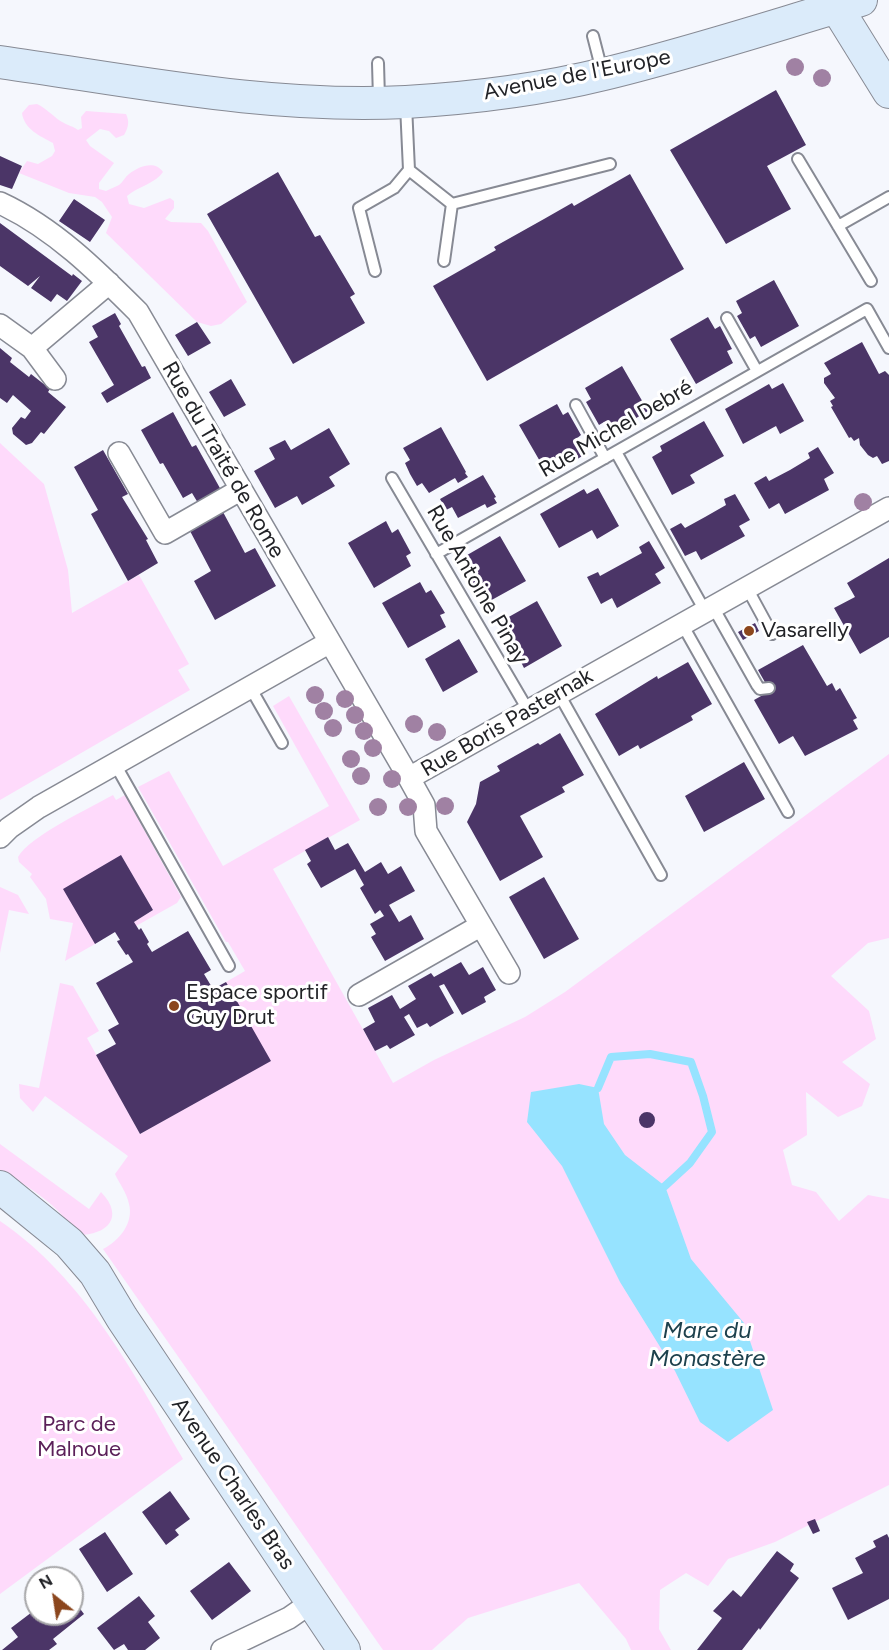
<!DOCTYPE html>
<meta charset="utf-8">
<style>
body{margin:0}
#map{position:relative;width:889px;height:1650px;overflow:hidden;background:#f5f7fd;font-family:Figtree,sans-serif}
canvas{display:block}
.north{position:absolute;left:24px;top:1566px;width:60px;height:60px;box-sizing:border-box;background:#fff;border:2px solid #a7a7a9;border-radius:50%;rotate:330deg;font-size:16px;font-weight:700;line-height:24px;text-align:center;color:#222327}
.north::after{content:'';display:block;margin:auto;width:21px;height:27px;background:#8b461d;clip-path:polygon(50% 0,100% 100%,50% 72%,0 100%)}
</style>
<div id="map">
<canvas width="889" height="1650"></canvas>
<div class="north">N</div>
</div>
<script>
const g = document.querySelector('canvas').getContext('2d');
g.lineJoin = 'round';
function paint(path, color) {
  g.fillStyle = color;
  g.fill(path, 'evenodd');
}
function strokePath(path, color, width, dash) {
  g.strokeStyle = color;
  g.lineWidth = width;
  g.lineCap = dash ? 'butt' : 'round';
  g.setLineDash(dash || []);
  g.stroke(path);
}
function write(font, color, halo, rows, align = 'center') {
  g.font = font + ' Figtree,sans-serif';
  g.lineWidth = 6;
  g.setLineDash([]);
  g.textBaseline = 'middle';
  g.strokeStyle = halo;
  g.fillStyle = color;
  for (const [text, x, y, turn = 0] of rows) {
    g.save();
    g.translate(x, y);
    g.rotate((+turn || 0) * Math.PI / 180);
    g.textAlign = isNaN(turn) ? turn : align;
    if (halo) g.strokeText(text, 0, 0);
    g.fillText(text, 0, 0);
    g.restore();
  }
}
paint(new Path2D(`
 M37 104C48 109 54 118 64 123 69 126 73 126 78 130L82 128 81 117 86 111 126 114C130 122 128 128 124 135L116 138 109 131 100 129 86 140 90 146 114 163 99 183V189L106 191C110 189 115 187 119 185 123 182 125 177 129 174 139 166 155 160 163 172 156 183 139 186 127 196L129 204 144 208 170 198 174 201V208L165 219 171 222 201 223 208 231 247 302 221 324 211 326 197 322 106 233 112 217 102 202 95 197 69 193 19 173 27 161 38 164 52 156 55 151 53 143C40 136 24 129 22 113L29 105Z
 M0 443 44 484 68 570 72 613 139 575 189 664 178 670 190 690 0 800Z
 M289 696 360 820 273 869 393 1083 434 1060 525 1017 565 992 889 754V938L868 943 831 976 869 1011 876 1039 842 1062 870 1084 862 1106 838 1117 806 1092 807 1135 783 1150 792 1185 816 1192 839 1221 868 1195 889 1199V1485L775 1542 728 1559 708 1586 686 1573 660 1590 659 1629 671 1650H631L626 1639 579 1583 468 1618 432 1650H383L103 1249C119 1241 134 1223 129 1204 127 1193 119 1183 115 1174L128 1156 45 1096 33 1112 20 1098 19 1084 39 1088 60 983 73 986 99 1031 87 1038 140 1134 270 1061 226 982 245 971 228 942H226L138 787 169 771 223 866 329 806 273 706Z
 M113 795 116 800 125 795 181 897 177 903 136 926 134 922 153 910 121 856 95 944 65 961 73 923 50 919 46 899 30 877 32 874 19 862 18 857C30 836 90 808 113 795Z
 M0 887 18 895 29 914 9 910 0 953Z
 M0 1144 89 1209 101 1192C126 1218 106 1236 76 1235 59 1204 30 1188 0 1170Z
 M0 1221C85 1279 133 1372 183 1459L0 1594Z`), '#fedafb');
paint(new Path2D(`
 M579 1084 598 1088 604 1124 625 1155 665 1186 691 1259 744 1323 773 1410 728 1442 700 1422 675 1371 620 1282 562 1166 527 1122 531 1092Z`), '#96e3ff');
strokePath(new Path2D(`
 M598 1088 611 1057 650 1054 691 1062 703 1096 712 1132 690 1163 665 1186`), '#96e3ff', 8);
paint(new Path2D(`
 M776 90 806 145 767 166 791 209 726 244 670 150Z
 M0 156 22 166 12 189 0 185Z
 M278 172 315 237 320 235 355 294 350 297 365 323 293 364 207 214Z
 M630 174 684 269 487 381 433 286 496 250 494 247 544 219 572 203 574 206Z
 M74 199 105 220 90 242 59 221Z
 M0 223 72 276 73 274 82 281 67 301 57 294 51 302 31 288 40 276 28 286 0 266Z
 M774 280 799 326 761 347 755 336 750 339 737 316 742 313 736 301Z
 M115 313 121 324 119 326 142 367 145 366 151 378 107 403 101 393 114 385 89 342 98 337 92 326Z
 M708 317 715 329 720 326 732 349 727 351 733 363 696 384 670 339Z
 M197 322 211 343 188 356 175 335Z
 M862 342 879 374 885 371 889 375V461L882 464 877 456 873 458 868 455 860 445 859 438 854 441 851 437 849 438 831 407 833 406 830 401 835 398 824 383V378L831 374 824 363Z
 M0 348 12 358 10 362 29 377 31 374 50 389 48 392 66 407 44 434 41 432 32 443 26 445 13 434 12 428 21 417 25 419 31 411 13 395 7 403 0 398Z
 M622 366 648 411 611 433 604 422 599 425 586 402 591 399 585 388Z
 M231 379 246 405 224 417 209 392Z
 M783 383 804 421 780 434 776 426 743 444 725 409 769 384 772 389Z
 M557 404 563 415 568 412 581 435 576 439 584 455 574 461 571 455 545 470 519 425Z
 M173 412 192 447 196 445 221 490 198 503 192 493 183 498 163 463 160 464 141 430Z
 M704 421 724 456 690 475 695 483 672 495 652 457 662 451 660 446Z
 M441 427 466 472 465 473 468 477 458 483 455 478 429 493 422 483 417 486 410 474 405 463 410 460 403 448Z
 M329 428 350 464 329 477 335 486 302 505 297 496 275 508 254 471 275 459 269 448 285 440 291 450Z
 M818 447 834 473 824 479 829 490 785 514 779 503 769 509 754 483 766 476 769 481 790 470 810 458 808 453Z
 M103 450 128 494 122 497 148 539 146 540 158 563 128 581 91 514 98 510 74 467Z
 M483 475 496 497 494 498 497 503 487 508 485 504 458 518 452 507 446 510 440 499Z
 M598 488 619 526 597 539 592 530 559 548 540 514 584 489 587 494Z
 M735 494 750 520 739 526 745 536 701 560 696 551 685 556 670 529 681 523 685 528 705 517 726 505 724 499Z
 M223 512 245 553 255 548 276 586 215 620 194 581 211 571 190 531Z
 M386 521 392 533 398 529 411 553 406 556 411 566 374 588 348 543Z
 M500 536 526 581 488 602 482 591 476 594 464 571 469 569 462 558Z
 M649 541 665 568 655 574 661 583 617 608 612 598 601 604 587 577 598 572 600 576 642 553 639 547Z
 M889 558V637L860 654 834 608 855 597 847 583Z
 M420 582 426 593 431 590 445 613 440 615 446 627 408 648 382 603Z
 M537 601 562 646 524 668 518 656 513 659 500 636 505 633 498 623Z
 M755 623 759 631 743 640 738 632Z
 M459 639 478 672 443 692 425 659Z
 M803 645 827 686 832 683 836 691 840 688 857 718 853 720 858 729 805 756 793 736 779 744 754 700 770 691 758 670Z
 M688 662 712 704 691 716 693 720 640 749 638 745 619 756 595 714 657 676 658 679Z
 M560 733 584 775 562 787 565 792 520 816 543 857 500 881 467 822 476 804 480 782 500 771 497 766 538 743 540 745Z
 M744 762 765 799 704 832 685 796Z
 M328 837 335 850 348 843 365 872 381 862 388 874 401 866 415 891 389 905 399 922 411 915 424 939 385 961 371 937 376 934 370 924 384 916 380 910 375 914 360 888 364 885 355 869 321 888 307 864 311 861 305 850Z
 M121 855 153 910 134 922 139 930 141 928 149 942 147 944 152 952 188 931 211 970 204 974 213 989 226 982 271 1061 140 1134 96 1055 116 1044 108 1030 119 1024 96 983 133 962 128 954 126 955 118 943 117 941 120 940 115 932 95 944 63 889Z
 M544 877 579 939 544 959 509 897Z
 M461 962 469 975 483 967 496 990 484 997 486 1002 462 1015 444 984 439 986 454 1013 430 1027 427 1023 417 1028 409 1014 404 1017 415 1035 390 1049 387 1045 375 1051 363 1029 375 1022 368 1008 392 995 400 1009 416 999 408 986 431 973 434 977Z
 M639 1120a8 8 0 1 1 16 0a8 8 0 1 1-16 0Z
 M170 1491 190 1519 175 1530 179 1535 166 1545 142 1512Z
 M815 1519 820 1531 813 1534 807 1522Z
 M105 1532 133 1574 107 1592 79 1549Z
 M887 1534 889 1538V1599L848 1620 832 1588 863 1573 855 1558 876 1547 873 1541Z
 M777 1551 794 1564 790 1571 799 1578 760 1630 759 1628 742 1650H697L722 1618 713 1611 733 1590 741 1597Z
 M229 1562 251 1591 212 1620 190 1591Z
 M139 1596 155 1616 148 1622 160 1638 145 1650H128L124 1644 114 1650 97 1628Z
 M72 1598 84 1614 53 1639 57 1644 49 1650H2L18 1637 11 1628 36 1609V1614H72Z`), '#4b3567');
const lane = new Path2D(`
 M593 36 602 71
 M378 63 379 99
 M798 159 871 281
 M409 170 452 204 610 164
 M838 226 889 197
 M444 261 452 204
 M375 271 359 208 394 188 409 170 406 105
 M727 318 757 371
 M576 405 605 458
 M616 452 705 611
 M392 478 528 710
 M436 554 867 309 889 348
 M747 588 772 634
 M713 607 757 685 760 689 769 688
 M682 624 788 812
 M250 687 282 743
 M559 694 661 875
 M115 764 229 966`);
const street = new Path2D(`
 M0 203C54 228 97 271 138 312L330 642
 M0 325 32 348 109 283
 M32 348 55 379
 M119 453 165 533 240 490
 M409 778 424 805 426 831 509 973
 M0 837 9 828 39 807 330 642 409 778 889 508
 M359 995 480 926
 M222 1650 289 1618 312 1602`);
const secondary = new Path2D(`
 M832 0 889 92
 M0 62C134 81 270 109 406 102 472 98 539 90 604 74 691 53 776 25 861 0
 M0 1187 69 1243 95 1273 122 1318 344 1650`);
strokePath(lane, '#878a94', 14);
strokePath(street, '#878a94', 24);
strokePath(secondary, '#878a94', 34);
strokePath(lane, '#fff', 10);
strokePath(street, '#fff', 21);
strokePath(secondary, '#dbebfa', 32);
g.fillStyle = '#a081a3';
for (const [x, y] of [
 [795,67],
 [822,78],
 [863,502],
 [315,695],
 [345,699],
 [324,711],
 [355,715],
 [414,724],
 [333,728],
 [364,731],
 [437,732],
 [373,748],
 [351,759],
 [361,776],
 [392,779],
 [445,806],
 [378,807],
 [408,807]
]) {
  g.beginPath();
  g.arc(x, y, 9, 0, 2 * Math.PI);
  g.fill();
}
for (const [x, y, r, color] of [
 [749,631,6,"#8b461d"],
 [174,1006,6,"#8b461d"]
]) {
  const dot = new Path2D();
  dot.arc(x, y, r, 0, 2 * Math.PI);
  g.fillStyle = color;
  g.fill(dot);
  strokePath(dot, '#fff', 2);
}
write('22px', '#222327', '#fff', [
 ["Avenue de l'Europe",577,75,-11],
 ["Rue Michel Debré",616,429,-30],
 ["Rue du Traité de Rome",223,460,60],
 ["Rue Antoine Pinay",477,585,60],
 ["Rue Boris Pasternak",507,723,-30],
 ["Avenue Charles Bras",233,1484,56]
]);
write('22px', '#222327', '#fff', [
 ["Vasarelly",761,631],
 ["Espace sportif",186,993],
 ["Guy Drut",186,1018]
], 'left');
write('22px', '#5b2059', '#fff', [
 ["Parc de",79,1425],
 ["Malnoue",79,1450]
]);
write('italic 24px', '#1d414d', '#fff', [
 ["Mare du",707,1331],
 ["Monastère",707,1359]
]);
</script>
